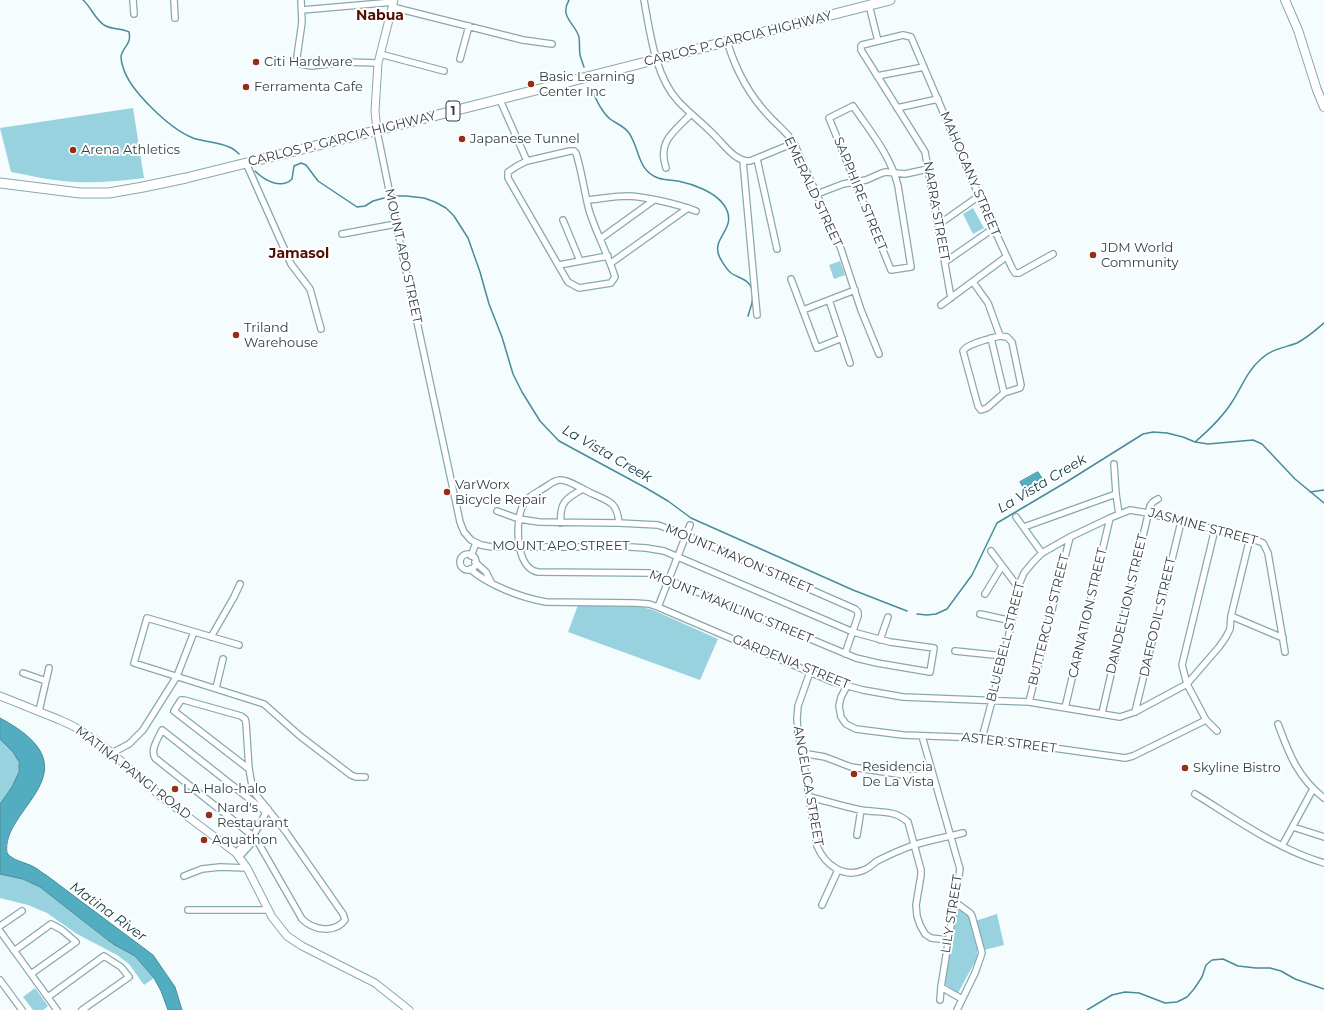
<!DOCTYPE html>
<style>
body{margin:0}
canvas{display:block;background:#f5fcfd}
</style>
<canvas width="1324" height="1010"></canvas>
<script>
const g = document.querySelector('canvas').getContext('2d');
g.lineJoin = 'round';
function paint(path, color) {
  g.fillStyle = color;
  g.fill(path, 'evenodd');
}
function strokePath(path, color, width, dash) {
  g.strokeStyle = color;
  g.lineWidth = width;
  g.lineCap = dash ? 'butt' : 'round';
  g.setLineDash(dash || []);
  g.stroke(path);
}
function write(font, color, halo, rows, align = 'center') {
  g.font = font + ' Montserrat,sans-serif';
  g.lineWidth = 4;
  g.setLineDash([]);
  g.textBaseline = 'middle';
  g.strokeStyle = halo;
  g.fillStyle = color;
  for (const [text, x, y, turn = 0] of rows) {
    g.save();
    g.translate(x, y);
    g.rotate((+turn || 0) * Math.PI / 180);
    g.textAlign = isNaN(turn) ? turn : align;
    if (halo) g.strokeText(text, 0, 0);
    g.fillText(text, 0, 0);
    g.restore();
  }
}
paint(new Path2D(`
 M133 108 144 178C121 181 98 183 75 182 54 181 32 176 11 172L0 128Z
 M973 208 984 228 973 234 963 214Z
 M840 261 845 275 834 279 829 265Z
 M578 605 642 607 653 610 718 639 700 680 568 632Z
 M0 739C30 764 20 777 0 804Z
 M0 874 23 879 40 887 113 944 135 956 154 978 144 985 129 964 117 955 77 934 47 913 28 905 0 898Z
 M960 909 969 915 977 948V958L958 993 945 984 957 911Z
 M997 914 1004 945 984 950 975 921Z
 M35 988 48 1006 43 1010H33L23 997Z`), '#98d2df');
const water = new Path2D(`
 M1038 472 1044 481 1026 492 1020 482Z
 M0 718C100 771 0 808 7 853 13 861 25 862 34 867 38 869 42 873 46 875L153 955 175 987 182 1010H168L161 991 154 978 135 956 113 944 40 887 23 879 0 874V804L12 787 19 772V762L13 752 0 739Z`);
paint(water, '#51adbf');
strokePath(water, '#488c9a', 1);
strokePath(new Path2D(`
 M83 0C91 7 95 19 104 25 112 30 121 28 129 32 132 45 122 47 121 57 121 60 122 64 123 67 129 90 170 129 193 138 204 142 218 142 229 147 232 148 236 151 239 154
 M569 0C559 17 575 23 579 37 580 43 579 49 580 55 581 59 583 64 584 67
 M591 88C596 99 601 111 610 119 617 124 624 126 629 133 640 149 637 170 658 178 664 180 672 180 678 181 693 184 715 192 724 205 740 229 709 237 720 258 723 263 726 269 731 273 738 278 749 279 752 289
 M255 171C264 180 281 190 292 179L294 166 301 163 306 165 318 181 357 207 365 206 373 201 384 198
 M393 196H406L424 198 435 202 446 208 454 216 468 238 480 272 489 304 502 337 513 374 522 392 540 421 559 441 646 488 668 501 691 518 853 590 907 611
 M748 316 752 303 753 294
 M1195 442C1209 430 1222 418 1232 402 1242 387 1247 371 1261 359 1271 349 1284 348 1297 343 1307 338 1316 330 1324 323
 M1310 492 1324 490
 M917 614 927 615 936 614 947 609 972 575 997 523 1068 481 1143 434 1153 432 1167 433 1183 437 1195 442 1208 444 1253 440 1262 444 1295 479 1324 503
 M1087 1010 1112 995 1125 992 1139 993 1165 1003 1177 1002 1187 997 1194 989 1202 977 1206 965 1212 960 1223 959 1238 966 1256 968H1270L1281 971 1295 979 1324 989`), '#488c9a', 1.5);
const minor = new Path2D(`
 M133 0 134 14
 M174 0 175 18
 M301 0 302 22 297 57 300 64 312 66 346 62 378 63
 M644 0C650 32 655 76 678 101 690 114 704 124 716 137 725 146 736 162 750 161L794 143
 M869 5 878 41
 M392 7 523 40 552 44
 M302 10 394 2
 M727 41C735 68 749 95 769 116 777 125 787 132 794 143L841 249 861 310 879 354
 M380 54 444 71
 M460 59 469 26
 M877 76 924 67
 M500 100 527 161
 M853 106C870 131 891 156 898 186L911 267 891 270 829 118Z
 M897 108 938 99
 M377 131 396 224 456 503 460 522 464 532 471 540 481 545 492 547H630L646 548 664 551 853 632 890 642 934 648 930 672 877 663 856 658 652 573 538 572C515 568 515 521 523 505 527 497 536 493 544 488 549 485 554 480 560 480 568 479 585 491 593 494 611 502 617 503 619 523
 M570 151H574L576 153C582 172 584 191 589 210 596 233 608 254 615 277L611 283 579 288 568 282 508 178V172L517 166 527 161Z
 M757 159 777 249
 M743 161 757 315
 M246 163 291 264 310 289 321 329
 M666 168C657 141 674 132 691 114
 M817 194 843 184 866 180 882 173 886 172 905 174 928 169
 M587 200C600 199 614 196 628 196 648 197 677 204 696 211
 M563 220 580 261
 M938 225 979 196
 M342 234 396 224
 M600 239 654 200
 M945 262 994 228
 M611 263 688 208
 M559 265 608 256
 M791 279 817 348 842 338
 M973 282 988 303 1000 336
 M951 298 925 152 861 50V46L862 45 903 35 911 37 979 196 1012 268 1015 273H1019L1053 254
 M829 300 850 363
 M941 305 1006 257
 M803 310 855 290
 M1000 336 1007 337 1012 342 1021 385 1020 388 1004 393 987 408 981 410 978 406 963 351C968 343 990 339 1000 336Z
 M991 338 1004 393
 M1114 464 1116 494 1119 514
 M497 511 519 519 539 522 619 523 658 525 686 535 855 609 858 612V616L845 654
 M1016 517 1042 553
 M561 523C559 503 566 498 583 489
 M1024 527 1116 494
 M1215 529 1182 665 1187 684 1206 720 1217 731
 M991 551 1018 587
 M460 562a8 8 0 1 1 16 0a8 8 0 1 1-16 0Z
 M471 556 476 543
 M475 562 486 572 491 582
 M470 569C488 585 522 598 546 602L635 603 649 604 658 607 833 682 863 690 903 697 1029 702 1120 717 1135 712 1187 684 1219 647 1226 637 1230 629 1231 616 1250 538
 M985 594 1002 566
 M658 607 690 525
 M980 614 1012 621
 M1231 616 1283 638
 M211 637 234 597 240 584
 M880 640 888 617
 M239 645 147 618 134 663 264 704 300 736 351 775 356 777H365
 M955 651 1004 656
 M810 672 798 706 797 719 798 733 802 753 817 846C825 865 844 879 864 870 869 868 873 864 877 861 889 855 902 849 914 845 930 840 947 837 963 833
 M23 673 46 681
 M847 686 841 697 839 706 841 717 846 724 856 729 903 735 982 738 1125 758 1133 756 1206 720
 M216 688 223 659
 M1029 702 1070 537
 M1065 708 1110 518
 M39 711 49 668
 M1135 712 1181 522
 M1102 713 1150 506 1153 502 1158 499
 M1278 724C1289 754 1298 778 1324 798
 M922 736 960 869 941 987 940 1000
 M982 738 1004 656 1012 621 1018 587 1024 573 1033 562 1042 553 1070 537 1110 518 1130 510 1148 513 1250 538 1263 543 1268 553 1285 652
 M112 753 129 744 143 730 177 676 194 632
 M802 753 825 757 851 767 911 776 932 774
 M249 769 174 711 181 700H184L241 716 245 719 246 723 249 769 253 791 286 832 343 914 345 920C334 934 313 930 302 919L259 844 253 836 155 758C150 749 158 739 162 730L266 812
 M1195 794C1236 819 1277 849 1324 863
 M810 797C827 801 844 807 861 810 878 813 894 809 908 822L921 870V875L916 905 917 916 920 925 925 934 931 938 948 940
 M1293 827 1324 837
 M857 835 861 810
 M1282 846 1313 789
 M236 853 246 842 251 840
 M239 857 250 845 251 840 268 809
 M184 876 202 869 220 867 247 868
 M955 902 970 913 972 916 982 953 975 973 957 1010
 M822 905 838 870
 M188 910H268
 M0 926 22 911
 M0 931 57 1010
 M14 951 51 924 62 930 76 942 31 974
 M0 980 22 1010
 M941 987 962 999
 M48 997 104 956 121 967 129 977 82 1010`);
const tertiary = new Path2D(`
 M377 131 375 111 378 63 394 0
 M0 696 60 720 73 726 95 740 112 753 159 795 236 853 247 868 272 917 287 936 302 946 375 983 409 1010`);
const primary = new Path2D(`
 M1285 0 1298 30 1317 90 1324 107`);
const trunk = new Path2D(`
 M0 183 80 193H109L143 187 186 178 355 136 890 0`);
strokePath(minor, '#88a8b0', 8);
strokePath(tertiary, '#88a8b0', 9);
strokePath(primary, '#88a8b0', 10);
strokePath(trunk, '#88a8b0', 11);
strokePath(minor, '#fff', 5.5);
strokePath(tertiary, '#fff', 7);
strokePath(primary, '#fff', 8);
strokePath(trunk, '#fff', 9);
for (const [x, y, r, color] of [
 [256,62,4,"#962d19"],
 [531,84,4,"#962d19"],
 [246,87,4,"#962d19"],
 [462,139,4,"#962d19"],
 [73,150,4,"#962d19"],
 [1093,255,4,"#962d19"],
 [236,335,4,"#962d19"],
 [447,492,4,"#962d19"],
 [1185,768,4,"#962d19"],
 [854,774,4,"#962d19"],
 [175,789,4,"#962d19"],
 [209,815,4,"#962d19"],
 [204,840,4,"#962d19"]
]) {
  const dot = new Path2D();
  dot.arc(x, y, r, 0, 2 * Math.PI);
  g.fillStyle = color;
  g.fill(dot);
  strokePath(dot, '#fff', 1.5);
}
for (const [x, y, w] of [
 [453,111,14]
]) {
  const box = new Path2D();
  box.roundRect(x - w / 2, y - 10, w, 20, 3);
  g.fillStyle = '#fff';
  g.fill(box);
  strokePath(box, '#324043', 1);
}
write('bold 12px', '#324043', null, [
 ["1",453,111]
]);
write('13px', '#324043', '#fff', [
 ["CARLOS P. GARCIA HIGHWAY",738,39,-14],
 ["CARLOS P. GARCIA HIGHWAY",342,139,-14],
 ["MAHOGANY STREET",970,174,67],
 ["EMERALD STREET",813,192,65],
 ["SAPPHIRE STREET",860,194,68],
 ["NARRA STREET",936,211,80],
 ["MOUNT APO STREET",403,256,78],
 ["JASMINE STREET",1203,527,15],
 ["MOUNT APO STREET",561,546],
 ["MOUNT MAYON STREET",739,559,23],
 ["DANDELLION STREET",1127,604,-77],
 ["MOUNT MAKILING STREET",731,607,22],
 ["CARNATION STREET",1088,613,-77],
 ["DAFFODIL STREET",1158,617,-77],
 ["BUTTERCUP STREET",1049,620,-76],
 ["BLUEBELL STREET",1006,642,-76],
 ["GARDENIA STREET",791,662,22],
 ["ASTER STREET",1009,743,7],
 ["MATINA PANGI ROAD",133,773,38],
 ["ANGELICA STREET",808,786,80],
 ["LILY STREET",952,914,-81]
]);
write('13px', '#324043', '#fff', [
 ["Citi Hardware",264,62],
 ["Basic Learning",539,77],
 ["Center Inc",539,92],
 ["Ferramenta Cafe",254,87],
 ["Japanese Tunnel",470,139],
 ["Arena Athletics",81,150],
 ["JDM World",1101,248],
 ["Community",1101,263],
 ["Triland",244,328],
 ["Warehouse",244,343],
 ["VarWorx",455,485],
 ["Bicycle Repair",455,500],
 ["Residencia",862,767],
 ["De La Vista",862,782],
 ["Skyline Bistro",1193,768],
 ["LA Halo-halo",183,789],
 ["Nard's",217,808],
 ["Restaurant",217,823],
 ["Aquathon",212,840]
], 'left');
write('bold 14px', '#521004', '#fff', [
 ["Nabua",380,16],
 ["Jamasol",299,254]
]);
write('italic 14px', '#103b43', '#fff', [
 ["La Vista Creek",607,454,30],
 ["La Vista Creek",1042,484,-31],
 ["Matina River",108,912,36]
]);
</script>
